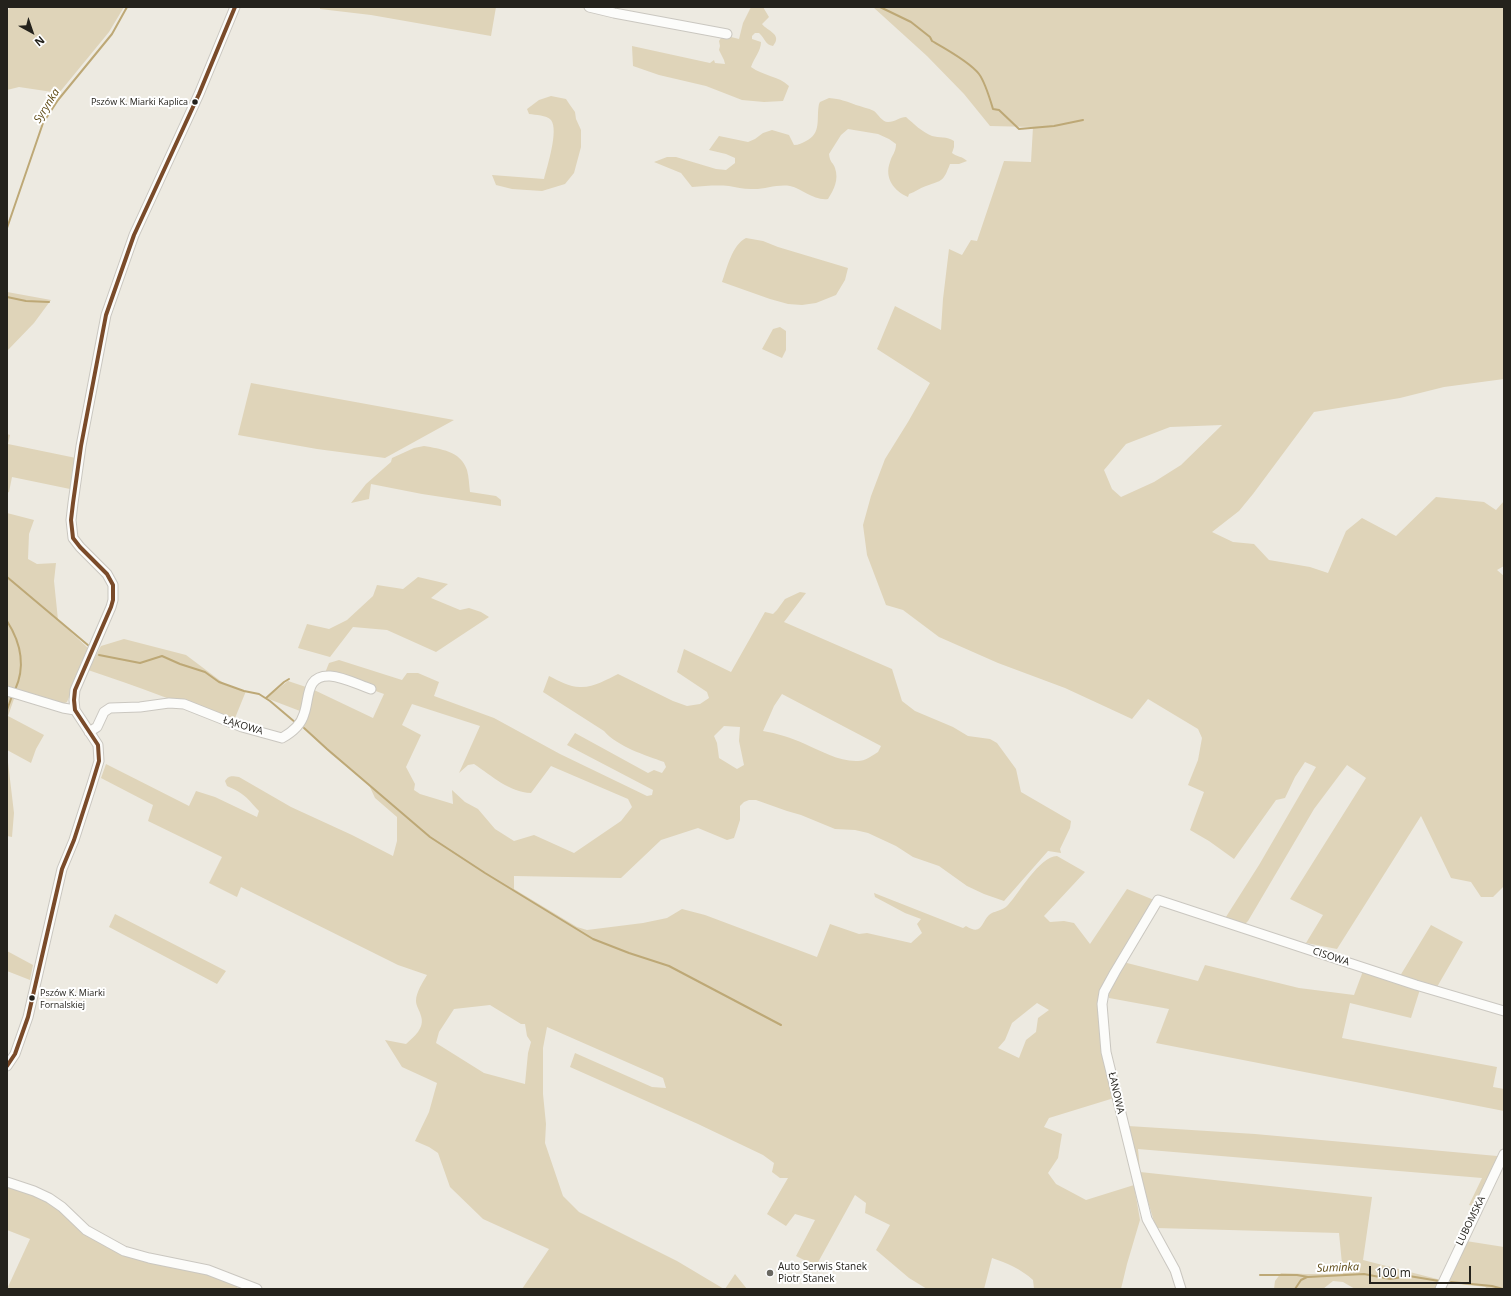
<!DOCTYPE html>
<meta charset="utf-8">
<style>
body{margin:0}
#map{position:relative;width:1511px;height:1296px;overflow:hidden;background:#edeae1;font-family:"Open Sans",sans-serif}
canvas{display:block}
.frame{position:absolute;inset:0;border:8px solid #24221c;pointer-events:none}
.north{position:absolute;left:12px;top:12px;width:40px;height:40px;-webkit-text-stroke:3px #fff;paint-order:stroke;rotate:140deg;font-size:11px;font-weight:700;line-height:16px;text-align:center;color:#24221c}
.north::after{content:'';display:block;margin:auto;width:14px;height:18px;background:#24221c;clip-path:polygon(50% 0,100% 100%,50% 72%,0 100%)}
.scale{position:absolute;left:1369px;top:1266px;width:102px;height:18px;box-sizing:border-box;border:2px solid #24221c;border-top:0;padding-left:5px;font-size:12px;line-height:14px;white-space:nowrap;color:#24221c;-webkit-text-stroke:3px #fff;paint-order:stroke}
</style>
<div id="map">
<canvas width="1511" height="1296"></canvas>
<div class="frame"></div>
<div class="north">N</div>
<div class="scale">100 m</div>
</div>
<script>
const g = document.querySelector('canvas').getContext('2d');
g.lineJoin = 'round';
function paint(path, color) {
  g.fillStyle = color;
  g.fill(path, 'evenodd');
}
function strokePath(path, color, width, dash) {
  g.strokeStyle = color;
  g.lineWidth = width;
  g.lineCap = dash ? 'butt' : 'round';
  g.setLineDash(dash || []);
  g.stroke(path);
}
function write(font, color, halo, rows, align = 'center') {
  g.font = font + ' "Open Sans",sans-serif';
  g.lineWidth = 4;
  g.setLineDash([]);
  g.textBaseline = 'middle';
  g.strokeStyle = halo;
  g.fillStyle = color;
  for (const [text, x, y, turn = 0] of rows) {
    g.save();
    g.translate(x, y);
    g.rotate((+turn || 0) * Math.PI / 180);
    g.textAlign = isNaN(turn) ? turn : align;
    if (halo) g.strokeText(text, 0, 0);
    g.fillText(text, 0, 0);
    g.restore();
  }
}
paint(new Path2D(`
 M10 7H124L109 32 59 93 19 87 7 90V12Z
 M320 7H496L491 36 371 15 320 9Z
 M751 7H763L769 17 762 24C767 31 783 34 773 46 765 45 765 38 759 33H755L752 36V39L761 42C761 51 754 58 751 67 763 76 779 76 789 86L783 101 764 102 742 100 706 86 659 75 633 66 632 46 710 63 714 60 715 63 725 64 724 60 719 50 720 46 719 41 723 35 739 39 743 23Z
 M873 7H1504V379L1444 387 1400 398 1314 412 1253 494 1239 511 1212 532 1233 542 1254 544 1269 560 1310 567 1328 573 1346 531 1362 518 1396 536 1436 497 1484 502 1496 510 1504 501V566L1497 570 1504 576V886L1493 897H1481L1471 882 1451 878 1421 816 1337 949 1306 943 1323 915 1290 899 1366 778 1347 765 1314 809 1248 921 1245 924 1224 920 1259 865 1316 767 1305 762 1295 777 1285 798 1276 800 1234 859 1209 841 1190 830 1204 792 1188 785 1198 760 1202 738 1198 729 1148 699 1132 719 1065 688 998 663 939 637 903 610 886 605 867 555 863 525 871 496 885 459 908 422 930 383 877 349 895 306 941 330 943 299 949 249 962 255 971 240 977 241 1004 161 1031 162 1033 127 990 126 964 94 927 56ZM1222 425 1181 465 1154 482 1121 497 1112 489 1104 470 1126 444 1170 427Z
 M551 96 566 99 570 105 575 112 576 119 581 130V147L574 173 565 184 542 191 512 189 496 185 492 175 544 179C547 167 559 130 551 120 546 115 536 115 529 114L527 109 539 100Z
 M829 98C841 99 845 101 856 105 862 107 868 108 874 111 878 114 882 122 888 122 895 122 900 117 906 117 914 124 922 132 932 136 939 138 947 136 954 141V147L952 153C957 157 962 156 967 161L959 164H950C943 182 943 180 926 186 920 188 915 192 909 194L908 197C894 191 884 178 890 162 892 155 896 152 896 144L889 139 878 134 848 129 841 135 829 154C830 163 833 162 835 168 839 180 834 189 828 199 814 201 803 189 790 186 776 184 764 190 751 189 743 189 736 187 729 186 717 185 704 186 692 187L681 173 654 162 667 157H676L716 169 726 170 735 163V158L726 154 709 150 719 136 748 142 755 139 763 133 772 130 789 135 794 145C799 145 802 143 806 141 822 133 816 119 819 104L820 102Z
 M746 238 763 241 778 247 848 268 845 280 836 295 816 303 802 305 788 304 770 299 722 282C727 268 732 245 746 238Z
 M7 292 51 300 34 323 7 351Z
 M780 327 786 331V350L782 358 762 349 773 329Z
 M251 383 454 420 385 458 317 449 238 435Z
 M7 434 10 435 8 444 76 458 70 489 12 477 9 492 7 493Z
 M424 446C440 449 461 451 467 470 469 477 469 485 470 492L496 496 501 500V506L422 494 371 484 369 499 351 503 366 484 391 462 392 458 414 448Z
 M7 513 34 520 29 534 28 559 37 564 56 563 54 581 58 620 89 649 67 702 61 705 7 687Z
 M418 577 448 584 431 598 460 610 469 608 481 612 489 617 436 652 387 630 353 627 330 657 298 648 307 624 329 629 347 620 373 596 377 585 403 589Z
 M800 592 806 593 784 622 892 669 902 701 915 711 953 727 968 736 990 739 997 743 1016 769 1021 792 1071 821 1070 828 1060 849 1061 853 1048 851 1004 901 984 894 967 886 939 866 913 857 896 846 868 833 855 830 835 829 801 815 787 811 756 800H749L744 802 740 806V820L734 838 727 840 698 828 661 840 621 878 514 876V889L577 927 587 930 643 923 667 918 682 909 705 915 817 957 830 924 859 934 867 933 911 943 922 933 917 924 921 919 905 913 875 897 874 893 963 928 966 926C982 936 981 923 989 915 993 911 1003 911 1008 905 1020 892 1039 857 1057 856L1085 872 1044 916 1050 922 1064 921 1074 923 1090 944 1127 889 1154 900 1098 1012 1099 1025 1114 1098 1049 1118 1044 1127 1062 1134 1058 1158 1048 1173 1056 1184 1086 1200 1134 1185 1140 1220 1127 1264 1121 1289H1034L1033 1280C1021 1269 1007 1263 992 1258L984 1289H927L909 1278 876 1250 890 1225 865 1213 866 1203 855 1195 816 1266 796 1256 815 1220 795 1214 786 1226 767 1214 788 1178H780L772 1172 774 1163 763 1155 698 1124 570 1067 575 1053 652 1087 666 1088 663 1078 547 1027 543 1048V1094L546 1124 545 1143 563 1196 579 1212 677 1261 724 1289H522L549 1249 483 1219 450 1187 438 1153 429 1147 415 1141 429 1112 437 1083 402 1067 385 1040 406 1044C414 1037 425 1028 421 1016 420 1011 416 1006 416 1001 416 992 423 982 427 975L398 965 241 887 237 897 209 883 222 857 148 821 153 805 101 778 106 764 189 806 196 791 215 797 257 817 259 811C246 797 245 794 227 786L225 781C229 775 232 776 239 777L291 807 352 835 393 856 397 841V817L375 798 369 785 331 754 302 726 300 711 266 698 288 681 312 689 373 718 384 694 325 673 329 663 339 660 402 680 407 673H418L439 682 434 696 494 718 560 754 647 796 652 795 653 790 567 745 575 733 648 773 654 770 662 773 666 767 664 762C645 755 618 747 604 731L543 692 549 676C559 681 571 688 582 687 594 687 608 679 618 674L673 701 687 706 700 704 709 698 707 692 677 672 684 649 731 672 765 612 773 614 777 610 785 599ZM782 694 881 746 878 752C872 756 865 761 858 761 840 762 821 751 805 744 792 738 776 733 763 731L774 706ZM412 704 480 726 459 773 468 765 474 764C492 776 509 792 531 793L551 766 628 799 632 807 621 821 574 853 534 835 514 841 495 829 478 809 465 802 452 790 453 804 420 794 414 790 415 784 406 767 421 735 402 725ZM724 726 740 727 739 741 744 765 737 769 719 758 717 743 714 736ZM1037 1003 1049 1010 1038 1018 1036 1032 1026 1040 1019 1058 998 1048 1005 1040 1012 1023ZM490 1005 521 1024H525L527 1036 531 1042 528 1053 525 1084 484 1073 436 1043 439 1032 454 1009Z
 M124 639 186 655 226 685 246 691 233 723C185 705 137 686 88 670L101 646Z
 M7 694 15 696 8 716 44 735 36 749 31 763 7 750Z
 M7 754 14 813 12 837 7 836Z
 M115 914 226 971 217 984 109 927Z
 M1431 925 1463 942 1437 987 1422 983 1411 1018 1350 1003 1342 1038 1497 1067 1493 1087 1504 1089V1111L1156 1043 1169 1009 1109 998 1108 993 1123 962 1198 981 1205 965 1299 988 1354 995 1363 971 1400 976Z
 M7 951 33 965 30 980 7 971Z
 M1128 1126 1255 1134 1497 1156 1498 1162 1475 1206 1469 1205 1482 1178 1138 1149 1140 1172 1372 1197 1363 1260 1441 1280 1436 1289H1355L1343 1282 1333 1281 1323 1289H1274L1275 1281 1281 1273 1306 1274H1343L1339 1233 1156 1228 1139 1172Z
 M7 1185 50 1202 123 1254 215 1274 238 1285 237 1289H7L30 1239 7 1230Z
 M1466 1241 1504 1247V1289H1485L1486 1287 1448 1283Z
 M735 1274 747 1289H725Z`), '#dfd4b9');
strokePath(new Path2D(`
 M880 7 911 22 930 37 932 41C946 49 970 62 979 74 985 82 990 99 993 109L999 110 1019 129 1054 126 1083 120
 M7 228 43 123 58 100 112 34 127 7
 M7 297 26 301 49 302
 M7 577 89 646
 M7 621C21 643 26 666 15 690
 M99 655 140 663 162 656 180 664 205 672 219 682 244 691 259 694 270 701 296 723
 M266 698 284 682 289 679
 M7 710 12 696
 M304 728 327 749 430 837 485 873 593 939 629 953 669 966 781 1025
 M1260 1275H1297L1308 1277 1364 1274 1390 1279 1409 1276 1439 1281
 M1451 1282 1492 1286 1503 1289
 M1295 1289 1301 1280 1307 1277`), '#bda876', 2);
const minor = new Path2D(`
 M589 7 614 13 727 34
 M7 691 63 708 75 710
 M89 732 97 727 104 712 110 708 140 707 169 703 184 704 242 727 282 738C291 733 301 725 304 714 310 698 305 675 330 676 344 677 359 685 371 689
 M7 1066 15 1054 28 1017 62 869 74 840 92 784 99 761 98 745 75 710 74 700 75 690 111 607 113 600V585L107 574 80 547 73 538 71 520 73 503 81 446 106 315 134 235 199 94 235 7
 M7 1182 34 1191 49 1198 62 1207 86 1230 124 1251 149 1258 208 1270 257 1289
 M1181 1289 1175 1270 1147 1219 1106 1052 1102 1004 1104 992 1115 972 1158 900 1416 985 1504 1011
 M1440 1289 1504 1154`);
strokePath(minor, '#cac7c0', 11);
strokePath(minor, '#fcfcfa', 9);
strokePath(new Path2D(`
 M7 1066 15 1054 28 1017 62 869 74 840 92 784 99 761 98 745 75 710 74 700 75 690 111 607 113 600V585L107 574 80 547 73 538 71 520 73 503 81 446 106 315 134 235 199 94 235 7`), '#7a4b2a', 4);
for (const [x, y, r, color] of [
 [195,102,3.5,"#24221c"],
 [32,998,3.5,"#24221c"],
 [770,1273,4,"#6a6861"]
]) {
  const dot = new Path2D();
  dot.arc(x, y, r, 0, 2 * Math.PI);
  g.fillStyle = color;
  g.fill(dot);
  strokePath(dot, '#fff', 1.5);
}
write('9px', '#24221c', '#fff', [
 ["Pszów K. Miarki Kaplica",188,102],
 ["Pszów K. Miarki",40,993,"left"],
 ["Fornalskiej",40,1005,"left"]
], 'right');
write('10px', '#24221c', '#fff', [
 ["ŁĄKOWA",243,726,17],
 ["CISOWA",1331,957,18],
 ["ŁANOWA",1116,1093,77],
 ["LUBOMSKA",1471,1221,-64]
]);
write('10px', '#24221c', '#fff', [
 ["Auto Serwis Stanek",778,1267],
 ["Piotr Stanek",778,1279]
], 'left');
write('italic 11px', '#5c4711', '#fff', [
 ["Syrynka",47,106,-58],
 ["Suminka",1338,1268,-2]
]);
</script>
